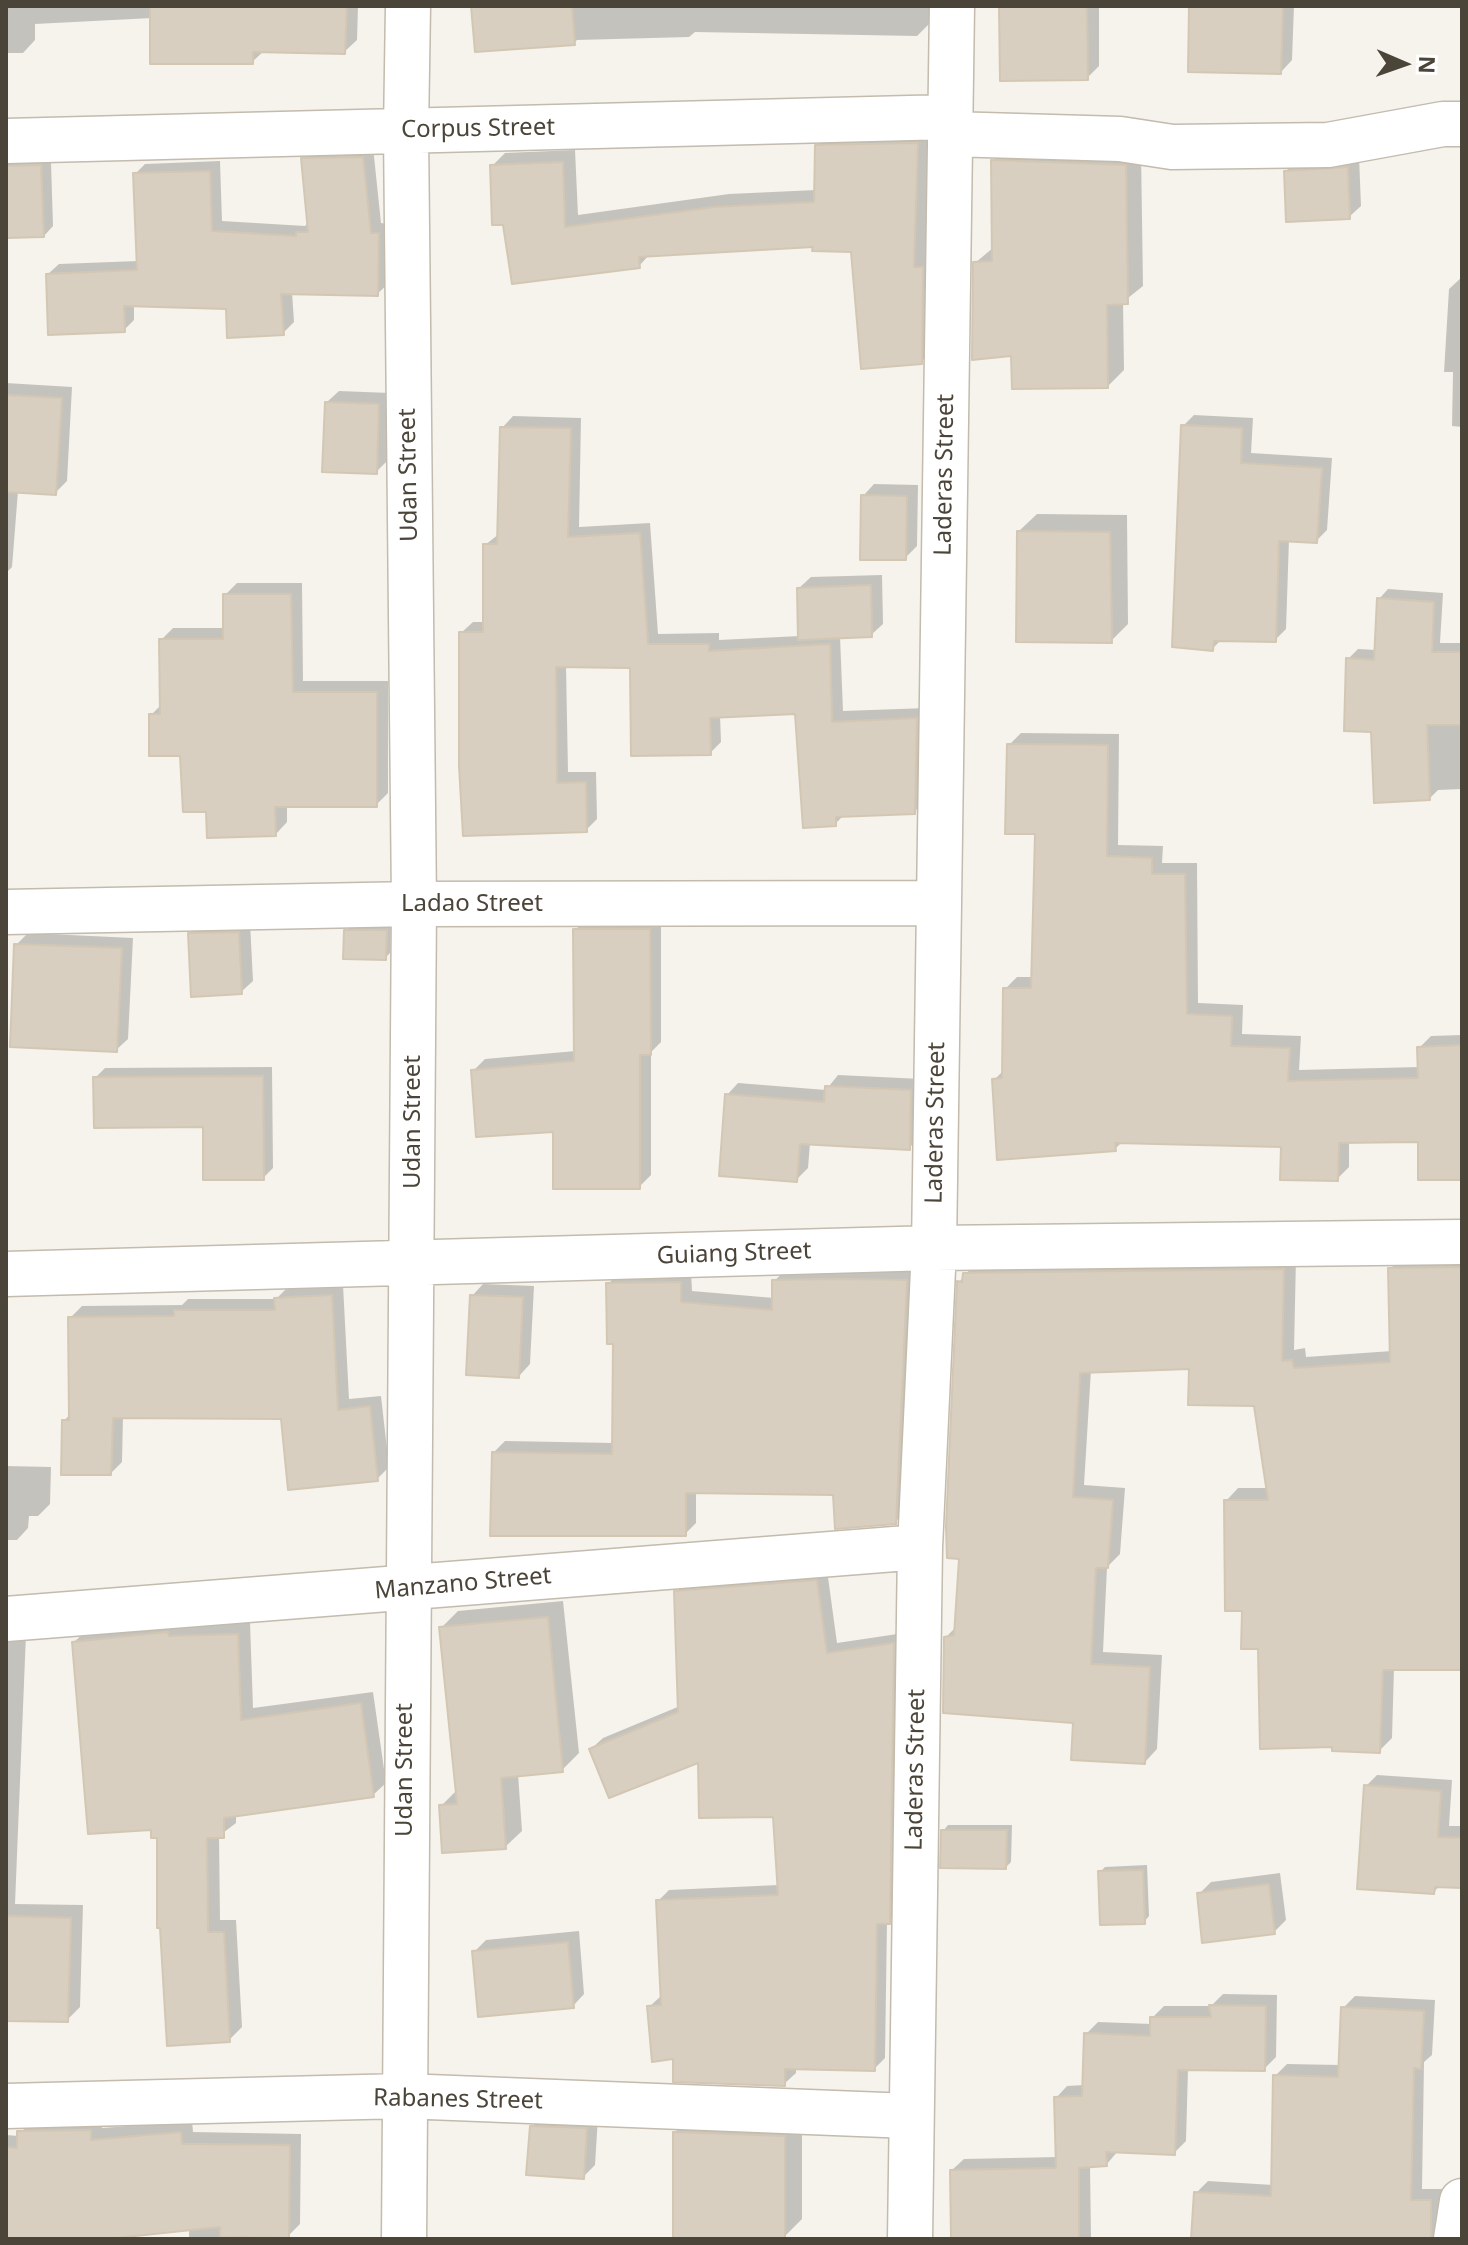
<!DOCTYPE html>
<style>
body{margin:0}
#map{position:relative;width:1468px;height:2245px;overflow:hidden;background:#f6f3ec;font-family:"Noto Sans",sans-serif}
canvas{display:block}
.frame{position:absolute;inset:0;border:8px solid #4b4439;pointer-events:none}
.north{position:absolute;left:1364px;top:24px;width:80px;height:80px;-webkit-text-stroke:6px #fff;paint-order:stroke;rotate:92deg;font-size:22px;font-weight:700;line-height:32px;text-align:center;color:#4b4439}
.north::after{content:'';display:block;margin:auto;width:28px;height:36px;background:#4b4439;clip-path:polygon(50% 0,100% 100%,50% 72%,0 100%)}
</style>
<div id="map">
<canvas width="1468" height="2245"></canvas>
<div class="frame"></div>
<div class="north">N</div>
</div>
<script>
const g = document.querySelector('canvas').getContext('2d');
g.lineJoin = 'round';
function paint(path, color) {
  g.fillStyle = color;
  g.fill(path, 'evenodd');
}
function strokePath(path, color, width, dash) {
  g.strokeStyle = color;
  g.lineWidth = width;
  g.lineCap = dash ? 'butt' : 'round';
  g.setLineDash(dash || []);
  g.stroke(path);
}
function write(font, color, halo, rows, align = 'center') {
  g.font = font + ' "Noto Sans",sans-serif';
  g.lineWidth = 6;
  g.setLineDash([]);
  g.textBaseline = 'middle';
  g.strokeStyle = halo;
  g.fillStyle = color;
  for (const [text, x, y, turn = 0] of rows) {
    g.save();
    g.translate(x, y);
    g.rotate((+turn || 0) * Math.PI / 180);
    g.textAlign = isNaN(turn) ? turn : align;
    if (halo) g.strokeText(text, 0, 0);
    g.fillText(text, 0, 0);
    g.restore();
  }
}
paint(new Path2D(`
 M6 6H358L357 40 344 52 265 50 252 62 152 18 35 24V40L23 53H6Z
 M473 6H930L929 24 917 36 695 32 689 37 577 40 574 43Z
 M1001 6H1099V66L1087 78Z
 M1191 6H1294L1292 60 1281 72Z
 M930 130 935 348 921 362 853 250 815 245 650 254 639 266 505 223 492 166 505 153 575 150 578 215 729 194 816 190 817 146 831 133Z
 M1009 145 1141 150 1143 286 1123 302 1124 370 1108 386 1013 354 975 263 994 247 993 161Z
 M373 147 381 223 389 224 388 284 377 294 292 292 294 322 283 333 228 307 134 304V320L124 330 48 274 59 264 138 261 135 174 145 164 220 161 222 221 305 226 309 222 303 159 313 149Z
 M1359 156 1361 206 1349 217 1286 171 1297 160Z
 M51 162 53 226 43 237 6 238V164Z
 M1462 277V427L1452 426 1453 372H1444L1449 289Z
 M6 383 72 387 67 481 55 493 18 491 12 567 6 573Z
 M339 391 390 393 388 460 376 472 327 402Z
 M1194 415 1253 418 1251 453 1332 458 1327 530 1316 541 1289 539 1286 629 1275 640 1222 639 1212 649 1183 426Z
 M513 416 581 418 579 527 650 523 658 634 719 633V640L800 636 799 588 811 577 882 575 883 624 871 635 840 636 843 711 927 708 926 800 914 812 844 815 835 824 797 712 720 715 721 742 710 753 632 666H566L568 772H596L597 819 586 830 461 633 473 622H485V545L499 534 502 428Z
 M874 484 918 485 917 546 905 558 863 496Z
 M1037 514 1127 515 1128 624 1111 641 1019 531Z
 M237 583H302L303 681H388V793L376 805H287V822L276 834 208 810 182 754 151 715 162 704 161 640 173 628H225V595Z
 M1388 589 1443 593 1440 643H1462V789L1438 790 1430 798 1373 730 1348 659 1358 649 1376 650 1379 599Z
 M1021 733 1119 734 1118 845 1163 846 1162 863H1197L1198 1003 1243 1005 1242 1034 1301 1036 1299 1070 1420 1067 1419 1048 1431 1036 1462 1035V1178L1420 1140 1349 1141V1167L1337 1179 1283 1145 1123 1141 1115 1149 994 1080 1004 1070 1005 989 1017 977H1033L1037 832 1009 745Z
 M587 918H661V1042L651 1052V1175L639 1187 473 1071 485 1059 576 1051 575 930Z
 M250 922 253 981 241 992 190 934 202 923Z
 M391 925 390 953 385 958 346 931 351 926Z
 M28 933 133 938 128 1039 116 1050 16 945Z
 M272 1067 273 1168 263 1178 205 1125 95 1078 105 1068Z
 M838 1075 922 1079 921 1136 909 1148 810 1143 808 1168 796 1180 727 1095 738 1083 826 1090Z
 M1462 1255V1668H1394L1392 1738 1379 1751 1260 1647 1244 1609 1226 1501 1238 1488H1268L1255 1404 1191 1367 1091 1370 1084 1485 1125 1488 1120 1554 1107 1567 1103 1652 1162 1655 1157 1749 1145 1762 946 1637 957 1626 961 1557 959 1282 977 1261 1296 1257 1294 1350 1305 1348 1306 1357 1392 1351 1390 1269 1403 1256Z
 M786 1270H918L907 1510 895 1522 835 1493 696 1491V1523L685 1534 494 1452 505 1441 614 1443 615 1342 608 1284 620 1272 691 1271 692 1291 774 1298V1281Z
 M483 1284 534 1286 530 1364 519 1376 472 1296Z
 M343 1285 349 1399 381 1396 389 1467 377 1479 283 1417 123 1416 122 1462 111 1473 64 1421 71 1413 70 1318 82 1306 182 1305 188 1299H276L288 1287Z
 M6 1466 51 1467 50 1504 38 1516H29L28 1528 17 1540H6Z
 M827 1570 837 1643 904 1633 900 1911 887 1922 885 2058 874 2069 796 2067V2073L784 2084 675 2057 649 2007 661 1996 658 1901 669 1890 779 1885 775 1815 699 1760 591 1749 603 1738 680 1706 676 1592 688 1581Z
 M563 1601 579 1753 562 1770 518 1774 522 1831 505 1847 441 1806 458 1789 441 1628 458 1611Z
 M250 1622 253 1708 373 1692 386 1783 373 1795 236 1814V1823L219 1836 220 1920H236L242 2027 229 2040 159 1836 153 1828 74 1642 87 1630Z
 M26 1634 15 1904 83 1905 80 2007 67 2020 6 2019V1635Z
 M1377 1775 1452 1780 1449 1826H1462V1886L1440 1885 1434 1892 1366 1786Z
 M948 1825H1012L1011 1862 1006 1867 943 1831Z
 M1147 1865 1149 1916 1144 1922 1100 1872 1105 1867Z
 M1280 1873 1286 1920 1274 1932 1199 1894 1211 1882Z
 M579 1931 584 1994 573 2006 474 1952 486 1940Z
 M1223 1994 1277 1995 1276 2057 1264 2069H1188L1186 2141 1174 2153 1118 2151 1106 2165H1090L1091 2239H953L952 2170 964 2159 1058 2157 1056 2098 1067 2086 1084 2085 1086 2034 1098 2022 1152 2024V2018L1164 2006H1211Z
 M1355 1996 1435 2000 1432 2055 1424 2062 1422 2189H1442V2239H1193L1196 2193 1208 2181 1273 2185 1275 2076 1287 2064 1340 2065 1343 2008Z
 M543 2115 598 2117 595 2165 583 2177 532 2127Z
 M693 2115 802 2119V2219L784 2237 675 2132Z
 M31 2119H102V2128L192 2121 193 2132 301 2134 300 2224 288 2236H253V2239H189V2229L95 2239H6V2135L19 2136Z`), '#0003');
const building = new Path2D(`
 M150 6H347L345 54 253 52V64H150Z
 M471 6H572L575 45 475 52Z
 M999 6H1087L1088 80 1000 81Z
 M1189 6H1283L1281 74 1188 72Z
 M918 143 914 267H923L922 364 861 369 851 252 812 251 813 247 639 257 640 268 512 284 503 225H492L490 165 563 162 565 227 714 207 814 202 815 145Z
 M363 157 371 233H379L378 296 281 294 284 335 227 338 226 309 124 306 125 332 48 335 46 274 137 270 133 173 210 171 212 231 296 236V232H308L301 158Z
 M991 160 1126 165 1128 304 1107 305 1108 388 1012 389 1011 356 972 360 973 262 992 261Z
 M41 165 44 237 6 238V166Z
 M1348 167 1350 219 1286 222 1284 171Z
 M6 395 62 398 56 495 6 492Z
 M325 402 379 404 377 474 322 472Z
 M1181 425 1242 428 1241 463 1322 468 1317 543 1279 541 1276 642 1214 641 1213 651 1172 647Z
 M500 427 571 428 568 537 640 533 648 644H709V651L830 644 832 722 917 718 915 814 836 817V826L803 828 795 714 710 718 711 755 631 756 630 668 556 667 557 783 586 782 587 832 463 836 459 766V632H483V544H497Z
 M861 495 907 496 906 560H860Z
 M1017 531 1110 532 1112 643 1016 642Z
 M871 585 872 637 798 640 797 588Z
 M223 594H291L293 692H377V807H275L276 836 207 838 206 812H183L180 756H149V714H160L159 639H223Z
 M1377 598 1434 602 1432 652H1462V725H1427L1430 800 1374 803 1371 732 1344 731 1346 658 1374 660Z
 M1007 744 1108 745 1107 856 1152 858V874H1185L1187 1014 1232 1016 1231 1046 1290 1048 1288 1081 1418 1078 1417 1047 1462 1045V1180H1418V1142L1339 1143 1338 1181 1280 1180 1281 1147 1115 1143 1116 1151 997 1160 992 1079 1002 1078 1003 988H1031L1035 834H1005Z
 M573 929H650L651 1055H640V1189H553V1132L476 1137 471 1070 574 1061Z
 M344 930H387L386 960 343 959Z
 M239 932 242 994 191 997 188 933Z
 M14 944 122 948 117 1052 10 1047Z
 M263 1076 264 1180H203V1127L94 1128 93 1077Z
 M825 1086 911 1090 910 1150 800 1144 797 1182 719 1176 725 1094 824 1102Z
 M1462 1267V1670H1383L1380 1753 1332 1751V1747L1260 1749 1258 1649H1241L1242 1611H1225L1224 1500H1268L1254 1406 1188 1405 1189 1369 1080 1373 1073 1497 1113 1500 1108 1568H1096L1091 1664 1150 1667 1145 1764 1071 1760 1073 1723 943 1713 944 1637 954 1635 959 1559 947 1558 946 1526 957 1281 962 1282 963 1273 1284 1269 1282 1361 1292 1360 1294 1368 1390 1362 1388 1268Z
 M841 1279 907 1280 896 1524 835 1529 833 1495 686 1493V1536H490L492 1452 612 1454 613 1344H607L606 1283 681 1282V1302L772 1310V1280Z
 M332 1295 338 1410 370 1406 378 1481 288 1490 281 1419 113 1418 111 1475H61L62 1420H69L68 1317 174 1316V1310H275L274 1298Z
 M470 1295 523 1297 519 1378 466 1375Z
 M817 1580 827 1653 894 1643 890 1924H877L875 2071 785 2069V2086L673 2082V2059L652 2062 647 2006 661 2005 656 1900 778 1895 773 1817 699 1818 698 1763 609 1798 589 1749 678 1712 674 1591Z
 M548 1617 563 1772 501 1778 506 1849 442 1853 439 1805 457 1804 439 1627Z
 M168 1632 169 1636 238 1634 241 1720 361 1703 374 1797 224 1818V1838H207L208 1932H224L230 2042 167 2046 160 1928H157V1838H151V1830L88 1834 72 1642Z
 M1364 1785 1441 1791 1438 1837 1462 1838V1888L1435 1887 1434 1894 1357 1889Z
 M941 1830H1007L1006 1869 940 1868Z
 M1143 1870 1145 1924 1100 1925 1098 1871Z
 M1269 1884 1275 1934 1202 1943 1197 1893Z
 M6 1916 71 1918 68 2022 6 2021Z
 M568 1942 574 2008 478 2017 472 1951Z
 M1209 2005 1266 2006 1265 2071 1178 2070 1175 2155 1106 2152 1107 2166 1079 2168V2239H951L950 2170 1056 2168 1054 2097 1082 2096 1084 2033 1150 2036V2017H1211Z
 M1341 2007 1424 2011 1421 2069 1414 2068 1411 2200H1431V2239H1191L1194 2192 1271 2196 1273 2075 1338 2077Z
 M530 2126 587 2128 584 2179 526 2175Z
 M91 2130V2140L181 2132 182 2144 290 2145 289 2238 220 2237V2227L107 2239H6V2147L17 2148V2131Z
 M673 2132 785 2136V2239H673Z`);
paint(building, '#d8cfc1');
strokePath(building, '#d3c7b4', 2);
const minor = new Path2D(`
 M950 134 1120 139 1172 147 1328 145 1443 124H1462
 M6 141 949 117
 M6 912 414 904 939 903
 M6 1274 934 1248 1462 1242
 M6 1619 920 1547
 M6 2106 403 2096 910 2116
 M404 2239 414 904 406 131 408 6
 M910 2239 920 1547 934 1248 952 6
 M1456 2239 1462 2201`);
strokePath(minor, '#c2bbae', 47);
strokePath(minor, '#fff', 44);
write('24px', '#4b4439', '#fff', [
 ["Corpus Street",478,129,-1],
 ["Udan Street",409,475,-91],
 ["Laderas Street",945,475,-89],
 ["Ladao Street",472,904],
 ["Udan Street",413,1122,-90],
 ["Laderas Street",936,1123,-89],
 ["Guiang Street",734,1254,-2],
 ["Manzano Street",463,1584,-5],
 ["Udan Street",405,1770,-90],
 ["Laderas Street",916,1770,-89],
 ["Rabanes Street",458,2100,1]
]);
</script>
